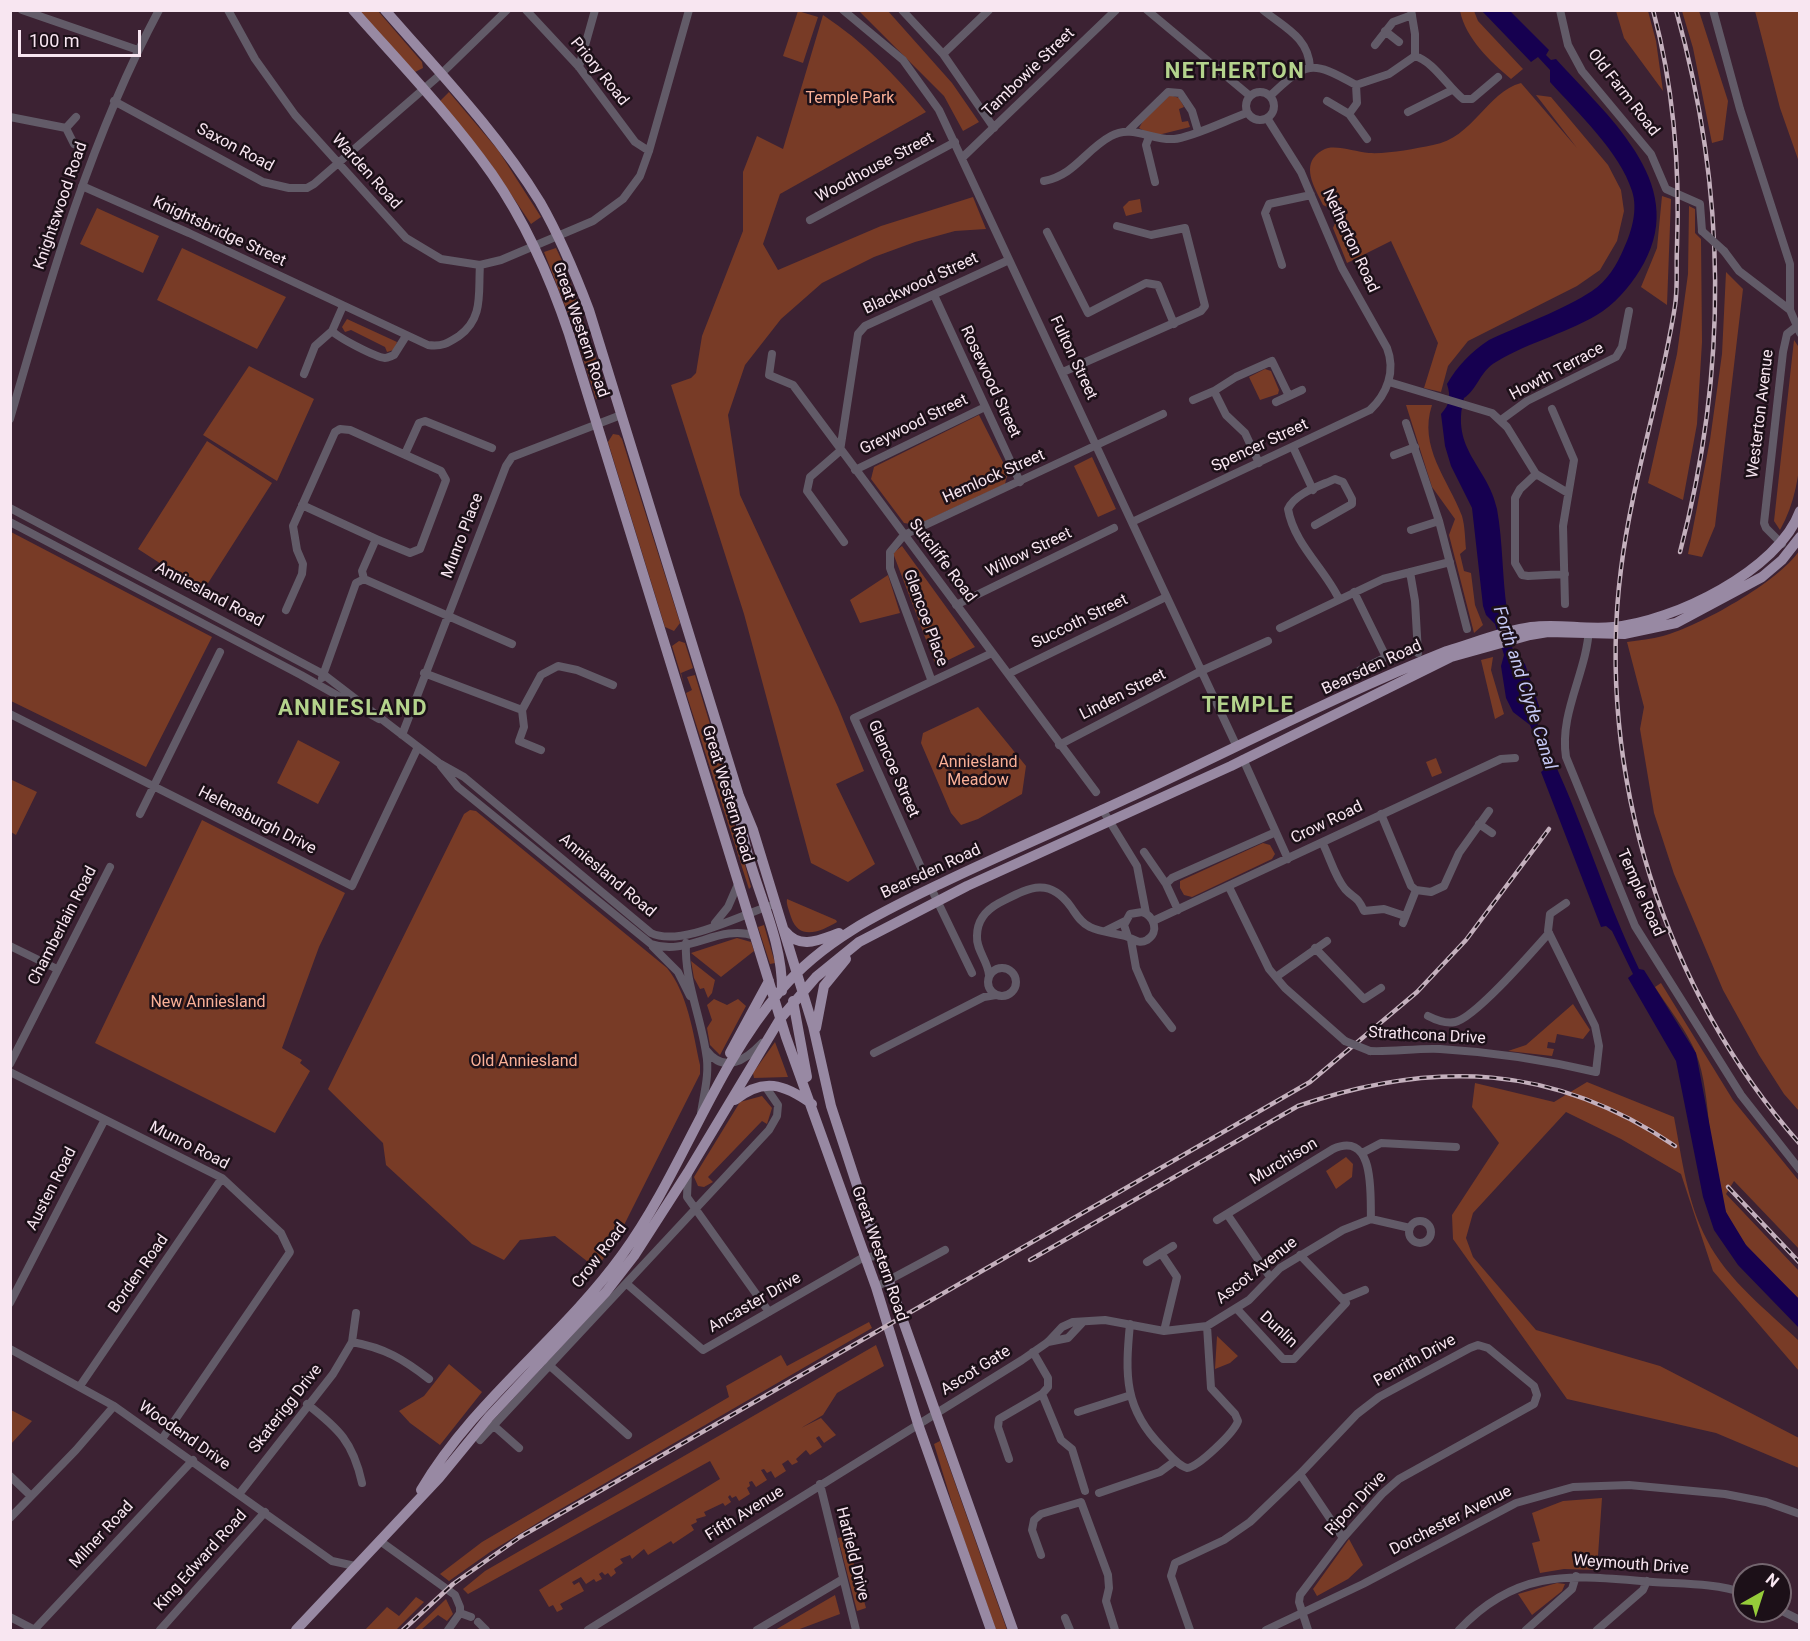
<!DOCTYPE html>
<style>
body{margin:0}
#map{position:relative;width:1810px;height:1641px;overflow:hidden;background:#3c2233;font-family:Roboto,sans-serif}
canvas{display:block}
.frame{position:absolute;inset:0;border:12px solid #f8e6f1;pointer-events:none}
.north{position:absolute;left:1732px;top:1563px;width:60px;height:60px;box-sizing:border-box;background:#1c1018;border:2px solid #74666f;border-radius:50%;rotate:39deg;font-size:16px;font-weight:700;line-height:24px;text-align:center;color:#f8e6f1}
.north::after{content:'';display:block;margin:auto;width:21px;height:27px;background:#96cc3a;clip-path:polygon(50% 0,100% 100%,50% 72%,0 100%)}
.scale{position:absolute;left:18px;top:30px;width:123px;height:27px;box-sizing:border-box;border:3px solid #f8e6f1;border-top:0;padding-left:8px;font-size:18px;line-height:21px;white-space:nowrap;color:#f8e6f1;-webkit-text-stroke:4px #1c1018;paint-order:stroke}
</style>
<div id="map">
<canvas width="1810" height="1641"></canvas>
<div class="frame"></div>
<div class="north">N</div>
<div class="scale">100 m</div>
</div>
<script>
const g = document.querySelector('canvas').getContext('2d');
g.lineJoin = 'round';
function paint(path, color) {
  g.fillStyle = color;
  g.fill(path, 'evenodd');
}
function strokePath(path, color, width, dash) {
  g.strokeStyle = color;
  g.lineWidth = width;
  g.lineCap = dash ? 'butt' : 'round';
  g.setLineDash(dash || []);
  g.stroke(path);
}
function write(font, color, halo, rows, align = 'center') {
  g.font = font + ' Roboto,sans-serif';
  g.lineWidth = 5;
  g.setLineDash([]);
  g.textBaseline = 'middle';
  g.strokeStyle = halo;
  g.fillStyle = color;
  for (const [text, x, y, turn = 0] of rows) {
    g.save();
    g.translate(x, y);
    g.rotate((+turn || 0) * Math.PI / 180);
    g.textAlign = isNaN(turn) ? turn : align;
    if (halo) g.strokeText(text, 0, 0);
    g.fillText(text, 0, 0);
    g.restore();
  }
}
paint(new Path2D(`
 M358 11H378L422 62 423 68 415 72Z
 M798 11 818 17 803 63 783 56Z
 M859 11H888L952 83 979 122 963 131 944 96Z
 M1460 11H1474L1478 21 1523 69 1511 79C1490 61 1466 39 1460 11Z
 M1616 11H1648L1656 41 1663 91 1624 38Z
 M1682 11H1699L1728 101 1723 140 1712 143 1693 48Z
 M1755 11H1799V162L1780 108Z
 M823 15C864 42 895 75 926 112L780 194 763 244 778 270 881 226 973 197 986 229 955 231 915 242 874 257 822 283 781 319 745 365 728 415 740 495 838 707 864 771 836 784 875 864 848 882 811 863 744 614 671 385 691 378 696 373 702 336 743 231V172L757 136 783 149Z
 M1521 83 1577 148 1536 95 1551 97 1608 165 1621 190 1624 211 1617 241 1600 270 1577 286 1468 341 1448 366 1441 392 1424 388 1438 343 1391 241 1347 263 1333 228 1336 221 1346 215 1340 204 1331 209 1323 205C1316 190 1302 169 1316 155 1319 152 1324 149 1328 148 1341 146 1356 152 1369 153 1389 154 1413 149 1433 145 1473 138 1487 92 1521 83Z
 M449 92 498 150 541 217 531 224 488 160 440 101Z
 M1170 95 1179 98 1184 107 1179 109 1182 122 1188 121 1190 127 1154 136 1139 128 1143 121Z
 M1662 196 1671 199 1667 305 1641 287 1657 248Z
 M1140 199 1142 212 1126 216 1123 207 1129 201Z
 M1689 206 1695 209V233L1701 239 1702 342 1697 424 1683 500 1648 483 1677 354 1688 274Z
 M97 208 159 236 143 273 80 244Z
 M182 248 286 297 257 349 157 300Z
 M556 248 566 269 608 395 596 399 571 321 544 252Z
 M1726 272 1743 289 1715 526 1702 557 1688 554 1710 440 1722 354Z
 M347 319 397 342 394 350 387 352 385 347 351 330 345 332 342 327Z
 M1794 340 1800 349C1800 407 1810 478 1780 530L1774 521Z
 M249 366 314 399 277 481 203 435Z
 M1265 369 1271 371 1279 390 1278 394 1260 400 1249 377Z
 M1406 405H1432C1418 447 1448 479 1462 516 1465 526 1465 539 1466 549L1460 554 1464 571 1471 573 1475 605 1483 625 1474 633 1449 535 1455 519 1432 487Z
 M979 415 1008 472 1005 484 917 525 904 523 871 479 874 467Z
 M613 434 619 435 622 439 680 623 674 631 665 627 608 442Z
 M207 441 272 483 203 591 138 549Z
 M1092 457 1116 509 1098 517 1074 466Z
 M11 532 212 637 146 767 11 701Z
 M902 546 975 647 936 666 893 553Z
 M1799 551V1111L1784 1094 1759 1055 1723 990 1674 874 1654 813 1640 729 1644 707 1627 642C1639 640 1652 639 1663 636 1700 626 1778 582 1799 551Z
 M888 575 900 613 860 623 850 600Z
 M679 641 685 643 693 668 681 673 684 685 672 646Z
 M1493 657 1491 670 1504 714 1495 719 1481 660Z
 M695 675 729 786 735 828 751 887 749 889 686 693 692 690 687 677Z
 M978 707 1026 766 1022 794 978 819 961 825 951 813 921 743 923 733Z
 M298 740 340 762 318 804 277 783Z
 M1436 758 1442 773 1432 777 1426 762Z
 M10 779 37 792 16 835 11 832Z
 M470 810 476 811 667 968C688 994 693 1033 700 1065V1074L624 1225 597 1269 555 1236 520 1240 504 1260 472 1244 386 1165 383 1143 328 1089 464 814Z
 M202 820 345 893 319 947 282 1048 302 1060 300 1063 310 1071 275 1133 95 1043Z
 M1263 843 1270 845 1275 854 1272 859 1192 897 1184 895 1180 888V881Z
 M787 899 836 920 837 922C820 932 799 941 791 917 789 910 786 904 787 899Z
 M764 925 775 963 770 964 758 927Z
 M737 938 751 942 754 951 721 977 691 953Z
 M691 961 715 980 712 993 708 998 704 988 700 989 694 978Z
 M1661 983 1733 1100 1799 1181V1249L1734 1181 1726 1194 1799 1271V1299C1773 1273 1740 1247 1726 1212 1706 1165 1713 1110 1699 1062 1691 1035 1670 1011 1655 987Z
 M714 999 727 1005 738 999 746 1006 720 1055 710 1045 707 1028 712 1020 707 1005Z
 M1573 1004 1590 1030 1583 1039 1557 1034 1555 1043 1548 1042 1547 1048 1554 1049 1552 1056 1508 1051 1526 1045Z
 M775 1042 788 1077 754 1078 753 1073Z
 M1587 1082 1674 1117C1682 1159 1687 1202 1707 1240 1727 1280 1768 1311 1799 1341V1371L1713 1271 1681 1174 1621 1139 1566 1112 1473 1213 1466 1238 1473 1257 1536 1330 1660 1366 1799 1438V1468L1716 1433 1567 1399 1453 1239 1452 1215 1499 1143 1472 1107 1475 1083 1554 1102Z
 M762 1096 772 1108 767 1124 762 1121 708 1177 713 1182 704 1187 698 1186 694 1177 740 1102Z
 M1346 1157 1353 1164 1352 1177 1336 1189 1326 1171Z
 M869 1322 872 1328 552 1514 490 1552 449 1581 440 1574 482 1542 729 1397 726 1386 781 1355 787 1366Z
 M1217 1336 1238 1356 1230 1363 1215 1369Z
 M876 1345 884 1366 837 1393 823 1415 801 1428 821 1418 836 1435 824 1443 819 1436 816 1438 822 1447 810 1455 806 1450 796 1459 798 1462 792 1465 788 1460 782 1464 786 1471 775 1478 771 1471 767 1473 764 1469 761 1470 767 1480 756 1487 752 1481 749 1482 750 1486 747 1488 750 1494 739 1501 736 1496 732 1498 730 1495 728 1497 731 1502 725 1506 723 1503 704 1512 706 1516 696 1519 697 1522 691 1525 694 1530 673 1544 671 1541 648 1555 644 1549 632 1559 630 1555 620 1559 623 1563 614 1569 616 1573 611 1577 608 1573 605 1575 602 1572 599 1574 602 1579 596 1582 594 1579 586 1584 581 1577 572 1582 574 1585 579 1582 584 1591 560 1604 563 1609 557 1612 553 1605 549 1607 539 1590 720 1479 710 1461 468 1594 463 1589 485 1571Z
 M449 1364 482 1392 440 1445 410 1423 399 1411 424 1396Z
 M11 1410 32 1421 11 1444H10Z
 M940 1441 1007 1630H996L958 1523 934 1444Z
 M1602 1498 1597 1570 1564 1569 1540 1573 1532 1543 1540 1541 1532 1513 1563 1501Z
 M846 1536 866 1608 857 1611 838 1538Z
 M1349 1539 1363 1565 1348 1579 1317 1596 1313 1589Z
 M1557 1583 1565 1584 1562 1591 1532 1615 1518 1594Z
 M835 1595 840 1614 797 1630H775Z
 M416 1597 424 1602 396 1630H365L387 1607 399 1616Z
 M446 1599 453 1614 447 1621 438 1615 421 1630H414Z`), '#783b26');
paint(new Path2D(`
 M1482 11H1510L1549 50 1546 55 1551 60 1556 59C1605 114 1689 182 1644 263 1634 281 1620 299 1603 311 1570 333 1530 341 1496 362 1480 371 1477 390 1464 398 1450 450 1488 466 1497 509 1503 542 1502 576 1507 610L1504 621 1514 653 1525 664 1539 706 1537 722C1549 752 1563 780 1575 811 1596 864 1614 917 1639 969L1644 970 1696 1053 1726 1212 1746 1245 1799 1299V1328L1738 1265 1714 1230 1703 1197 1676 1061 1628 978 1633 974 1612 931 1606 926 1601 927 1541 772 1547 767 1530 725 1513 712 1506 698 1501 666 1504 655 1495 624 1486 615 1483 606 1472 508 1451 466 1445 446 1441 414C1450 404 1451 397 1447 384 1458 365 1471 352 1489 340 1519 326 1565 309 1592 291 1607 281 1617 265 1624 248 1632 231 1638 209 1632 191 1620 152 1577 112 1550 82V70L1538 57 1531 62Z`), '#160050');
strokePath(new Path2D(`
 M22 10 138 50
 M228 10 255 59 295 115 406 238 441 259 480 265 501 260 593 221 623 199 640 176 649 151 689 10
 M526 10 579 67 635 142 649 151
 M843 10 903 60 939 110 1237 747
 M902 10 943 54 994 128
 M1147 10 1250 96
 M1263 10C1285 28 1308 37 1310 67
 M1560 10 1568 45 1582 71 1651 154 1666 189 1700 204 1702 231
 M1713 10 1740 109 1790 264V310L1800 333
 M1385 31 1399 42
 M1375 45 1393 22 1412 15
 M943 54 989 10
 M1415 56C1434 62 1447 86 1463 99H1472L1498 77
 M579 67 595 10
 M1246 106a14 14 0 1 1 28 0a14 14 0 1 1-28 0Z
 M1270 96C1307 61 1311 60 1356 85L1389 74 1415 56V34L1411 10
 M114 101 263 182 289 188H307L314 184 441 74 507 10
 M1327 101 1349 114 1367 139
 M1408 112 1452 90
 M1349 114 1357 103 1356 85
 M10 117 66 128 76 117
 M66 128 74 144
 M1129 130 1168 92 1180 93 1192 111 1198 131
 M1149 137 1146 145 1155 182
 M963 157 1116 10
 M1044 181C1075 175 1085 150 1111 136 1132 124 1152 141 1174 139 1191 138 1229 119 1247 113
 M82 186 189 233 428 345C442 347 448 343 459 336 484 318 478 293 480 265
 M810 220 955 142
 M1047 232 1088 313 1146 283 1158 285 1174 324
 M1724 251 1739 271 1790 310
 M1282 265 1265 213 1269 204 1311 195
 M934 295 1020 482
 M343 306 332 331C339 338 375 357 385 358 388 358 391 356 394 355L406 336
 M772 354 769 375 793 385 1096 792
 M1063 372 1201 311 1205 306 1185 228 1151 235 1117 226
 M304 374 315 346 332 331
 M1389 382 1492 413 1507 427 1536 474 1568 493
 M1193 400 1214 391
 M1276 402 1289 396
 M1552 409 1574 460 1563 526 1565 604
 M10 419C50 280 90 139 159 10
 M1501 420 1527 401 1616 357 1622 347 1629 311
 M1406 423 1439 521 1467 629
 M1293 447 1313 490
 M405 454 419 423 425 421 492 448
 M1394 455 1415 447
 M1259 463 1245 433 1226 415 1214 391 1236 377 1272 361 1289 396 1302 390
 M855 470 985 407
 M1536 474 1520 489 1515 498V563L1522 575 1528 576 1565 574
 M302 505 376 539 362 571 364 579 356 583 322 678
 M10 508 323 674 439 763 464 777 651 933C680 947 739 916 769 906
 M10 522 301 675 379 719
 M1132 522 1370 410C1387 394 1396 371 1387 348L1342 268 1301 172 1267 118
 M1315 525 1352 504V499L1343 482 1335 479C1320 486 1295 493 1288 509 1294 544 1325 569 1339 599
 M1411 530 1439 521
 M844 542 807 491 810 477 840 451 858 334 865 326 1009 260
 M1782 544 1766 528 1764 523 1783 352 1787 334 1796 327
 M1410 572 1415 601 1418 653
 M364 579 512 644
 M1354 592 1386 657 1360 670
 M956 605 1114 528
 M286 610 302 574 303 564 297 550 293 526 335 432 340 429 350 430 441 471 446 480 420 549 410 553 376 539
 M1280 628 1383 579 1450 562
 M1589 628C1587 672 1559 713 1566 757L1635 926 1741 1095 1800 1170
 M424 673 522 710
 M1008 674 1166 597
 M931 679 890 568V552L904 535 1163 414
 M522 710 541 675 558 666 577 670 613 685
 M522 710 524 727 519 741 541 750
 M10 714 352 886 418 747
 M402 735 506 466 512 457 621 415
 M1059 745 1201 671 1268 641
 M1243 759 1288 859
 M441 766 458 787 651 944C688 957 719 923 755 936
 M1102 809 1137 866 1146 913
 M140 814 220 652
 M1381 814 1411 886 1416 890 1403 923
 M1479 824 1492 833
 M1323 844C1330 858 1335 877 1345 889 1354 899 1357 895 1364 911L1384 909 1405 916
 M1144 852 1166 884
 M923 872 854 718 992 653
 M1229 887 1269 969 1285 988 1345 1041
 M931 888 972 973
 M1416 890 1431 892 1444 886 1459 853 1489 811
 M1178 910 1166 884 1172 878 1276 832
 M1153 921 1501 759 1515 758
 M715 923 728 907 738 884
 M1105 931 1125 921
 M1131 940 1136 968 1149 998 1172 1028
 M686 943C684 980 701 1017 706 1053 710 1073 704 1093 701 1113
 M10 946 57 969
 M653 947 678 972 690 996
 M1315 948 1364 999 1381 988
 M988 982a14 14 0 1 1 28 0a14 14 0 1 1-28 0Z
 M989 975C988 961 976 950 977 936 977 921 986 910 999 903 1027 889 1048 875 1071 907 1076 914 1081 923 1090 927 1100 932 1114 933 1125 936 1133 938 1138 945 1147 940 1160 932 1154 916 1142 912L1130 914 1124 925 1128 937
 M1276 977 1327 941
 M1428 1016C1436 1020 1445 1024 1455 1022 1475 1018 1533 951 1549 933
 M706 1050C724 1074 745 1061 762 1043
 M1370 1051C1393 1052 1416 1048 1440 1049 1492 1052 1545 1060 1596 1072L1599 1046 1595 1026 1548 931 1550 914 1566 903
 M874 1053 984 997 996 995
 M10 1064 110 867
 M10 1072 222 1178 281 1233 290 1252 162 1439
 M1362 1153 1381 1143 1456 1147
 M688 1172 687 1197 769 1312
 M1227 1214 1270 1277
 M1217 1220 1333 1149C1376 1130 1370 1196 1371 1219
 M1409 1232a11 11 0 1 1 22 0a11 11 0 1 1-22 0Z
 M1161 1253 1177 1277 1164 1331
 M1147 1262 1173 1246
 M627 1284 703 1350 864 1257 880 1256
 M876 1287 945 1250
 M1343 1299 1365 1290
 M10 1303 104 1121
 M1237 1309 1283 1359H1294L1346 1303 1300 1255
 M1130 1324C1125 1375 1124 1409 1162 1447 1169 1454 1177 1465 1187 1468 1198 1467 1234 1433 1238 1421L1235 1414 1211 1388 1207 1326
 M352 1342C385 1348 403 1359 429 1379
 M1048 1342 1068 1338 1082 1323
 M10 1349 114 1406 332 1561 355 1566
 M549 1365 628 1435
 M80 1386 222 1178
 M1042 1394 1061 1440 1072 1449 1085 1491
 M307 1404C339 1429 353 1442 362 1483
 M1078 1412 1131 1395
 M493 1425 519 1448
 M480 1440 769 1130 777 1116 778 1105 765 1086
 M1009 1459 998 1427 999 1419 1042 1394 1048 1387V1378L1033 1352
 M1300 1474 1343 1538
 M10 1476 31 1496
 M820 1484 856 1630
 M240 1493 333 1374 352 1342 356 1313
 M1099 1493 1160 1472 1175 1461
 M10 1518 76 1450 114 1406
 M380 1541 455 1595 460 1607V1613L471 1617
 M1041 1555 1032 1530 1034 1520 1041 1514 1081 1502 1108 1575 1109 1588 1106 1601 1115 1630
 M1780 1610 1800 1620
 M10 1617 35 1630
 M1065 1618 1070 1630
 M478 1622 486 1630
 M34 1630 193 1460
 M160 1630 265 1512
 M448 1630 460 1613
 M588 1630 1022 1360 1048 1342 1062 1327 1073 1322 1105 1320 1164 1331 1207 1326 1249 1300 1280 1268 1343 1230 1371 1219 1410 1228
 M757 1630 843 1579
 M1190 1630 1171 1576 1175 1563 1224 1540 1250 1522 1300 1474 1357 1414 1379 1397 1470 1348 1478 1345 1488 1348 1534 1386 1537 1395 1534 1404 1399 1479 1382 1494 1343 1538 1300 1595 1299 1602 1308 1630
 M1266 1630 1363 1584 1516 1503 1573 1487 1629 1485 1725 1494 1766 1502 1800 1514
 M1459 1630C1519 1566 1573 1576 1653 1582 1683 1584 1715 1583 1744 1593
 M1526 1630 1572 1589 1576 1576
 M1597 1630 1643 1590 1647 1581`), '#625b68', 8);
strokePath(new Path2D(`
 M353 10C400 63 451 116 492 174 526 223 550 277 569 334L786 1037 876 1287 918 1424 991 1630
 M385 10C439 72 497 132 540 202 560 237 575 273 589 310L739 796 753 830 813 1026 831 1106 880 1256 1013 1630
 M739 803C741 868 783 926 782 991
 M785 931C800 950 819 940 839 933
 M793 1001 807 1077
 M816 1028 824 986 846 959
 M730 1053 769 981
 M735 1100C763 1077 784 1084 812 1104
 M421 1490C474 1400 561 1339 622 1255 683 1171 713 1069 781 990 824 939 882 912 940 884 1002 854 1066 827 1128 798 1234 749 1339 694 1447 651 1474 643 1503 631 1531 627 1558 623 1585 630 1613 627 1673 622 1779 570 1800 511
 M296 1630 439 1478 489 1417 606 1292 634 1256 688 1172 780 1019 816 977 859 942 967 886 1231 766 1451 657 1530 635 1548 632 1624 634 1676 623 1762 577 1782 560 1800 537`), '#9889a3', 10);
const rail = new Path2D(`
 M1653 10C1674 88 1680 167 1677 247 1676 266 1678 287 1675 306 1661 395 1632 480 1621 569 1595 772 1664 991 1800 1144
 M1676 10C1727 192 1728 370 1680 552
 M1728 1187 1800 1263
 M1030 1260 1298 1106C1434 1059 1554 1064 1675 1146
 M403 1630 453 1584 520 1537 1310 1082 1417 992 1466 940 1549 829`);
strokePath(rail, '#c4b0bd', 4.5);
strokePath(rail, '#1c1018', 2, [7]);
strokePath(new Path2D(`
 M1702 231 1724 251
 M1345 1041 1370 1051`), '#625b68', 8);
write('16px', '#f8e6f1', '#1c1018', [
 ["Priory Road",599,72,51],
 ["Tambowie Street",1029,73,-44],
 ["Old Farm Road",1623,93,52],
 ["Saxon Road",235,148,28],
 ["Woodhouse Street",875,168,-28],
 ["Warden Road",366,172,48],
 ["Knightswood Road",61,206,-71],
 ["Knightsbridge Street",219,232,25],
 ["Netherton Road",1350,241,65],
 ["Blackwood Street",921,284,-25],
 ["Great Western Road",580,330,71],
 ["Fulton Street",1073,358,65],
 ["Howth Terrace",1557,372,-28],
 ["Rosewood Street",990,382,65],
 ["Westerton Avenue",1761,414,-83],
 ["Greywood Street",914,425,-26],
 ["Spencer Street",1260,446,-25],
 ["Hemlock Street",994,477,-24],
 ["Munro Place",463,536,-69],
 ["Willow Street",1029,553,-26],
 ["Sutcliffe Road",942,561,53],
 ["Anniesland Road",209,595,28],
 ["Glencoe Place",925,618,70],
 ["Succoth Street",1080,622,-26],
 ["Bearsden Road",1372,668,-25],
 ["Linden Street",1123,695,-27],
 ["Glencoe Street",893,769,66],
 ["Great Western Road",727,794,73],
 ["Helensburgh Drive",257,821,27],
 ["Crow Road",1327,823,-26],
 ["Bearsden Road",931,872,-25],
 ["Anniesland Road",607,876,40],
 ["Temple Road",1640,893,66],
 ["Chamberlain Road",63,926,-63],
 ["Strathcona Drive",1427,1036,3],
 ["Munro Road",189,1146,27],
 ["Murchison",1284,1162,-31],
 ["Austen Road",52,1189,-63],
 ["Great Western Road",879,1254,71],
 ["Crow Road",600,1256,-52],
 ["Ascot Avenue",1257,1271,-38],
 ["Borden Road",139,1274,-55],
 ["Ancaster Drive",755,1303,-30],
 ["Dunlin",1278,1330,43],
 ["Penrith Drive",1415,1361,-29],
 ["Ascot Gate",976,1371,-32],
 ["Skaterigg Drive",286,1409,-52],
 ["Woodend Drive",184,1436,35],
 ["Ripon Drive",1356,1504,-47],
 ["Fifth Avenue",745,1514,-32],
 ["Dorchester Avenue",1451,1521,-27],
 ["Milner Road",102,1535,-47],
 ["Hatfield Drive",852,1554,76],
 ["King Edward Road",201,1561,-48],
 ["Weymouth Drive",1631,1565,4]
]);
write('16px', '#fab097', '#1c1018', [
 ["Temple Park",850,99],
 ["Anniesland",978,763],
 ["Meadow",978,781],
 ["New Anniesland",208,1003],
 ["Old Anniesland",524,1062]
]);
write('italic 18px', '#c4c7f4', '#1c1018', [
 ["Forth and Clyde Canal",1524,688,72]
]);
g.letterSpacing = '1.5px';
write('bold 22px', '#b4d38c', '#1c1018', [
 ["NETHERTON",1235,72],
 ["TEMPLE",1248,706],
 ["ANNIESLAND",353,709]
]);
g.letterSpacing = '0px';
</script>
